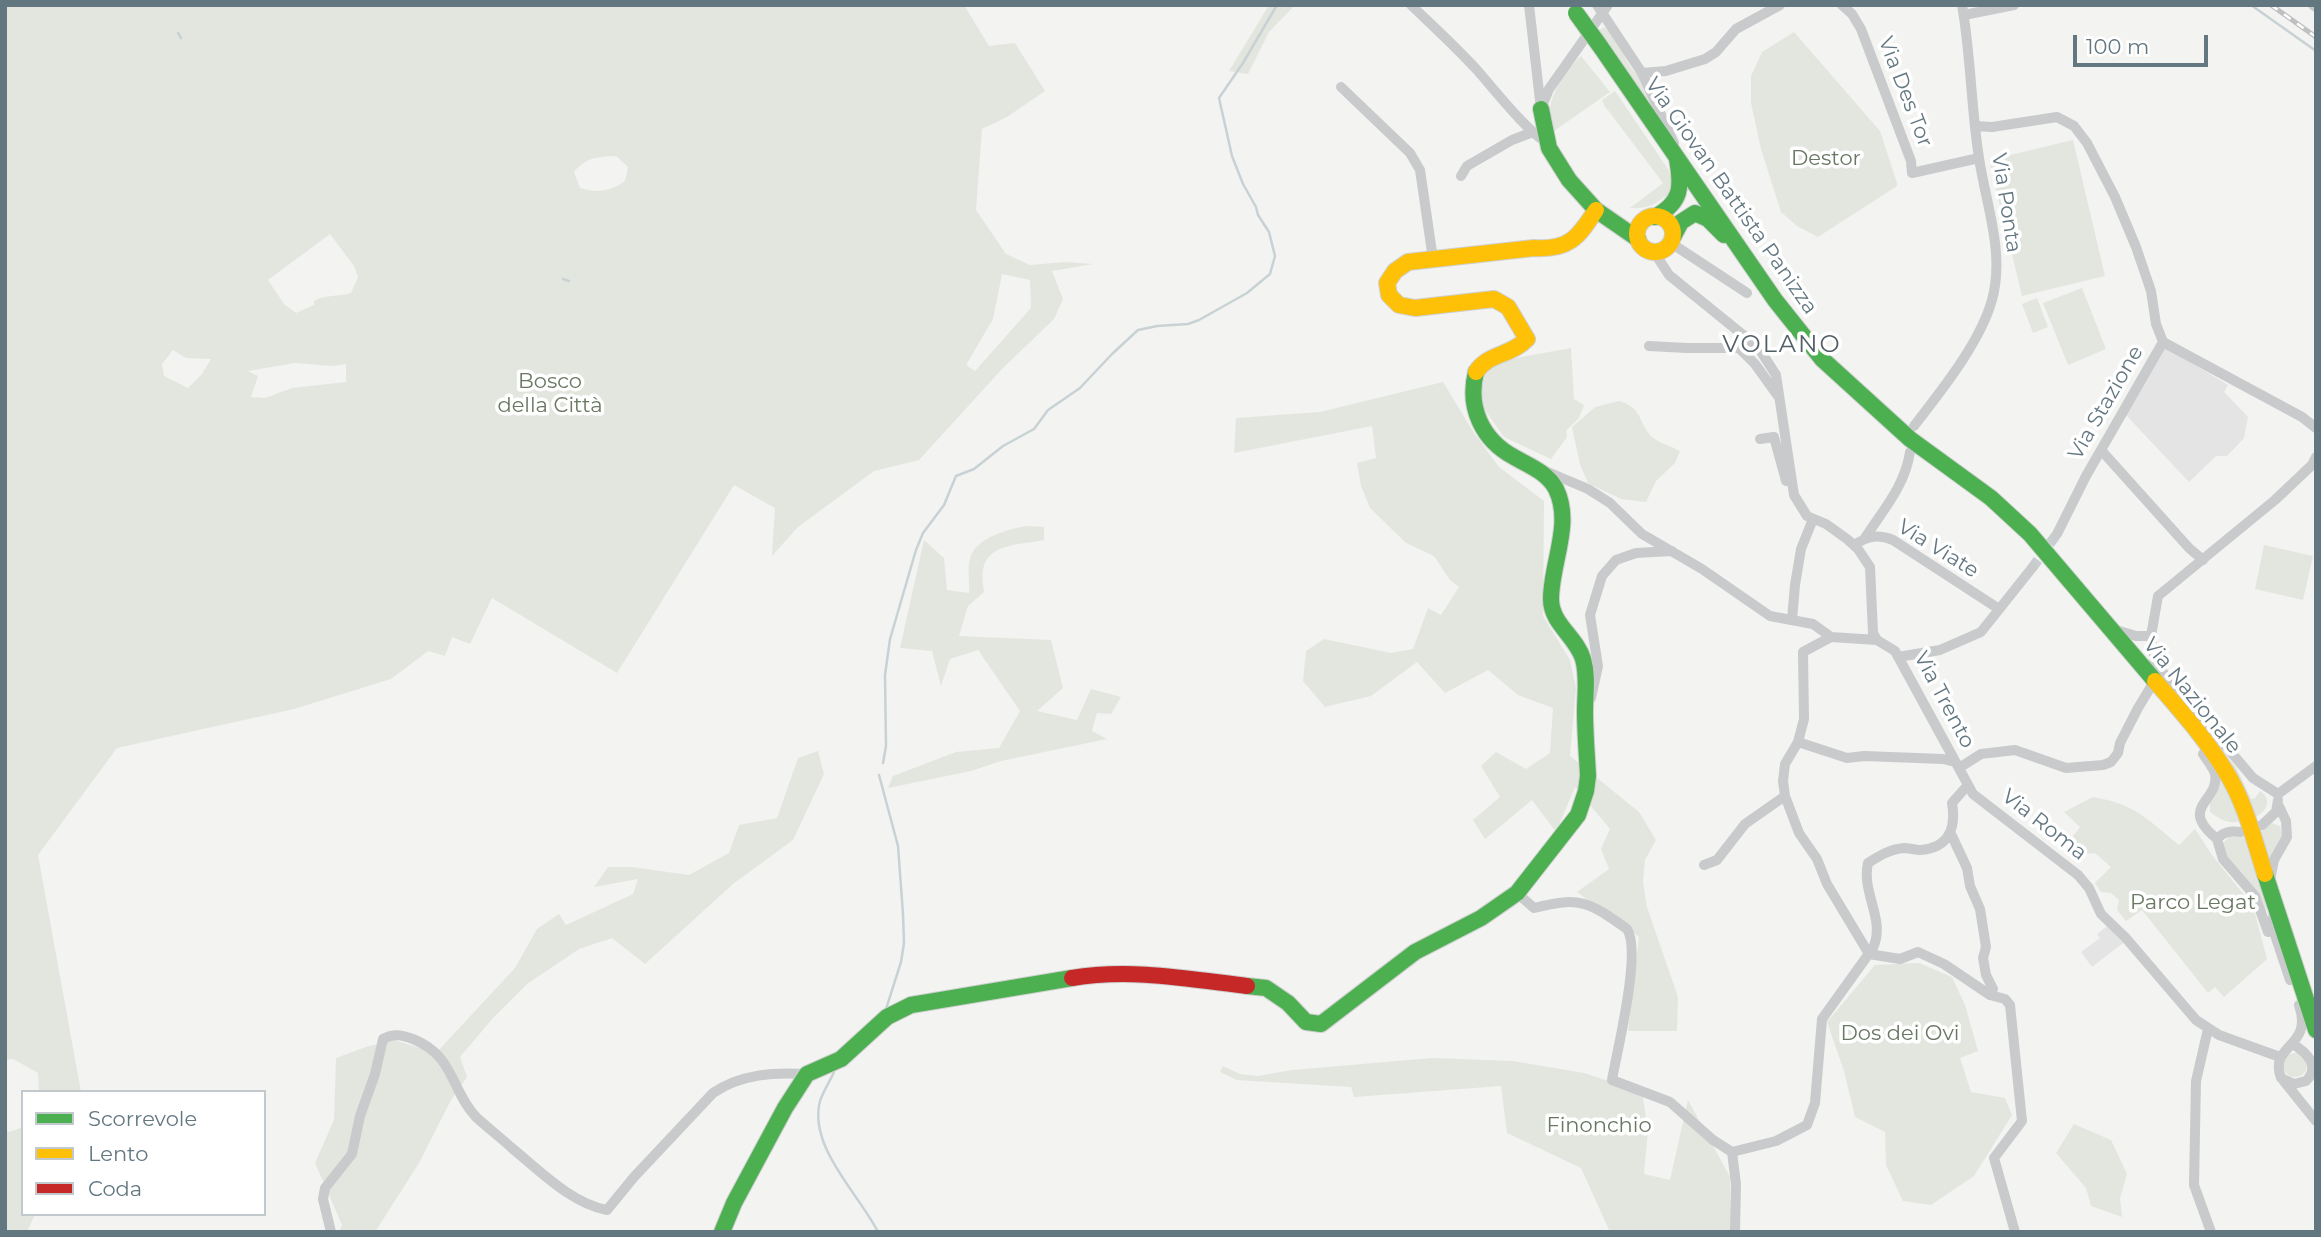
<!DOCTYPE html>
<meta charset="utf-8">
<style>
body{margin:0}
#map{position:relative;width:2321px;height:1237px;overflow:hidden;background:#f3f3f1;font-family:Montserrat,sans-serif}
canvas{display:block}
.frame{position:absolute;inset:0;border:7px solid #637781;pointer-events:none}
.legend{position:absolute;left:21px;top:1090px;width:245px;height:126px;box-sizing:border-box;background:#fff;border:2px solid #c1c9cd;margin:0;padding:9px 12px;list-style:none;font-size:21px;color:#637781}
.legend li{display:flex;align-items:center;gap:14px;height:35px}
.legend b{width:35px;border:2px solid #c1c9cd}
.scale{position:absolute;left:2073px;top:35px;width:135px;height:32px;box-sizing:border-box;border:4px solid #637781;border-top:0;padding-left:9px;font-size:21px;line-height:24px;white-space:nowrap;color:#637781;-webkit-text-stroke:5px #fff;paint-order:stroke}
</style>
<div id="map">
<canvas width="2321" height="1237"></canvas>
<div class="frame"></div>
<ul class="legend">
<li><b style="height:9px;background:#4caf50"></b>Scorrevole</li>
<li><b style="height:9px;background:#ffc107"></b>Lento</li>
<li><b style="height:9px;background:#c62828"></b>Coda</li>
</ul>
<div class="scale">100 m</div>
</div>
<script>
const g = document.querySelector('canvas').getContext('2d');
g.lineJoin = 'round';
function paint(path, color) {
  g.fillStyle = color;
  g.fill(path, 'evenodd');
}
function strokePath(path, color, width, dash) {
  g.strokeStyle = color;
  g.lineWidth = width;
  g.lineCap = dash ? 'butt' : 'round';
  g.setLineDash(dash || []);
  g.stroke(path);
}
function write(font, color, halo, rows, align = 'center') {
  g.font = font + ' Montserrat,sans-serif';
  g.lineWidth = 7;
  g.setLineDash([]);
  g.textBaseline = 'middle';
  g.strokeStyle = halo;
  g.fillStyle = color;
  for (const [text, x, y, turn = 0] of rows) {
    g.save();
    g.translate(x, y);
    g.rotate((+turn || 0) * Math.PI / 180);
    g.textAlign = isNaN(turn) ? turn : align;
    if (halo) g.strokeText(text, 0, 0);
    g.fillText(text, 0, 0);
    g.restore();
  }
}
paint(new Path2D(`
 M2165 347 2228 385 2224 392 2248 417 2244 438 2227 456H2216L2189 482 2126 415Z
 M2113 922 2127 940 2092 967 2081 952 2100 938 2097 934Z`), '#e3e4e3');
paint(new Path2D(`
 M5 5H964L989 46 1015 43 1045 91 1007 117 982 129 976 210 1006 254 1030 265 1065 262 1093 264 1052 271 1063 299 1054 319 1002 369 919 460 874 471 798 527 772 556 775 508 734 485 617 673 492 598 470 644 452 637 445 656 428 651 391 679 294 709 117 748 38 855 81 1092H39L38 1073 13 1059 5 1060ZM616 156 628 167 625 181C609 192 598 193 580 188L574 172C587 157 597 157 616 156ZM330 234 354 266 358 277 351 293C338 297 326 294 314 301V305L296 313 284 304 268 280ZM1002 274 1030 280 1031 308 975 371 966 365 993 319ZM173 350 186 358 211 359 202 374 188 388 164 376 162 364ZM295 363 332 366 346 364V382L292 388 265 398 251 397 258 376 248 371Z
 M1269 5H1295L1269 32 1248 74 1229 71Z
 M1604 27C1622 38 1623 63 1638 75L1667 133 1598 31Z
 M1794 32 1880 131 1897 183V186L1818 237 1797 226 1781 212 1761 149 1751 103V76L1762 52Z
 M1581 56 1610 92 1554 131C1539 108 1564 71 1581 56Z
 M1615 91 1668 169C1672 180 1673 188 1668 199L1665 196C1655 206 1643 209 1630 208L1663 183 1604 105 1602 100Z
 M2073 140 2105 276 2022 296 1989 160Z
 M2082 288 2106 349 2068 365 2043 303Z
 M2037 298 2048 327 2033 333 2022 304Z
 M1571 348 1574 399 1584 405 1579 418 1566 431 1567 437 1551 459 1504 437 1483 407 1480 389 1486 367 1494 362Z
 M1443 382 1474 433 1499 467 1544 501 1543 616 1570 660 1576 688 1570 756 1639 812 1656 840 1645 860 1643 882 1647 907 1678 997 1677 1031H1628L1639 937 1577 892 1609 869 1601 849 1610 829 1575 787 1556 832 1532 800 1485 839 1473 820 1500 797 1481 766 1496 752 1526 769 1550 753 1553 708 1518 695 1488 670 1445 693 1417 662 1371 696 1325 707 1303 681 1306 651 1324 639 1391 653 1413 649 1428 608 1441 615 1459 587 1450 580 1434 556 1406 543 1370 508 1361 486 1357 463 1376 458 1372 426 1234 453 1236 418 1320 412Z
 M1619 401C1640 407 1638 418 1649 434 1655 442 1671 446 1680 451L1675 463 1656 481 1646 502 1621 499 1588 483 1580 464 1572 427 1595 407Z
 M1026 526 1044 527V540C1024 545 987 542 983 570 982 576 983 585 984 592L968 606 959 636 1051 640 1063 688 1037 711 1077 720 1091 689 1121 697 1111 714 1097 713 1092 731 1107 739 1001 761 971 771 888 788 893 776 956 752 999 748 1020 711 978 650 950 659 941 686 932 651 900 648 924 540 944 558 947 590 969 593C970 582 967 569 970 559 974 538 1009 529 1026 526Z
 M2264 545 2313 556 2303 600 2255 589Z
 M2210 736 2236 767 2251 799 2255 798 2260 791C2274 800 2265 814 2253 818Z
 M818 751 824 774 793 840 733 884 645 964 612 938 579 949 527 984 493 1018 460 1057 467 1077 451 1100 419 1163 375 1232H339L342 1225 315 1163 334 1120 336 1058 366 1047 394 1040 436 1053 515 968 537 929 559 914 566 925 633 894 638 879 594 887 608 867H632L689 875 729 853 739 825 777 818 798 758Z
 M2218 770 2241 821C2229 825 2220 819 2210 812V803Z
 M2093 797C2135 804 2147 819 2179 845L2195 829 2212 855 2253 906 2267 959 2224 997 2215 987 2208 993 2142 910 2126 921 2117 910 2119 900 2111 893 2101 892 2095 883 2111 867 2095 853 2075 855 2068 843 2080 827 2064 812Z
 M2272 823 2280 826 2283 838 2268 865 2258 833Z
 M2229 837H2246L2267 901 2266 916 2229 862 2223 843Z
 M1919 963 1952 977 1965 1005 1978 1051 1960 1058 1971 1092 2005 1098 2012 1115 1974 1176 1931 1205 1903 1201 1886 1165 1885 1132 1855 1117 1844 1071 1827 1022 1875 965Z
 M2283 1065a12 12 0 1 1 24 0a12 12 0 1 1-24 0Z
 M1432 1058 1513 1061 1584 1073 1642 1092 1648 1130 1644 1174 1670 1180 1688 1100 1730 1177 1731 1232H1610L1581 1168 1507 1133 1501 1086 1354 1097 1351 1087 1237 1080 1220 1072 1223 1066 1240 1074 1258 1076 1292 1070Z
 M2074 1124 2111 1140 2127 1174 2120 1198 2122 1217 2091 1206 2086 1188 2056 1153Z
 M23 1127V1214H35L27 1232H5V1130L9 1132Z`), '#e3e6df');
strokePath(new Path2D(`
 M2251 5 2316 51
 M178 33 181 38
 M563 279 569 281
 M883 763 886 746 885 675 890 639 916 550 923 533 944 505 956 476 974 469 1003 446 1034 429 1048 410 1080 388 1112 354 1138 330 1157 326 1188 324 1199 320 1247 293 1270 274 1275 256 1269 232 1258 215 1256 207 1243 184 1232 156 1219 98 1243 63 1277 5
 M879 775 898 846 903 914 904 943 901 962 886 1009
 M834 1072C830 1081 823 1092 820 1101 808 1147 859 1194 878 1232`), '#c8d2d4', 2.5);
strokePath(new Path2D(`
 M2032 568 2057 534`), '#c8cecf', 10, [10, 5]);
const fast = new Path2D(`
 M1600 46 1775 300 1822 359 1910 439 1991 498 2030 534 2155 681
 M1541 109 1549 148 1569 180 1596 210 1638 239
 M1655 217C1682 202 1682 187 1677 159
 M1673 237 1681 222 1695 213 1708 219 1724 235
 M2265 874 2316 1030
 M1247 986 1266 988 1288 1003 1306 1022 1321 1024 1415 952 1481 918 1517 893 1578 815 1586 791 1588 776C1587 755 1585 733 1585 712 1585 694 1588 676 1583 659 1576 636 1551 624 1551 599 1551 563 1573 524 1556 489 1547 472 1529 466 1514 457 1482 440 1467 407 1476 372
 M722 1232 734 1203 785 1108 807 1074 841 1059 887 1017 911 1005 1072 978`);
const slow = new Path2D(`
 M1637 234a18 18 0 1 1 36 0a18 18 0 1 1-36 0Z
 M1476 372C1488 353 1511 356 1527 339L1508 307 1494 299 1415 308 1399 305 1389 295 1387 283 1395 271 1408 262 1534 248C1569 250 1578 238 1596 210
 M2155 681C2180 710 2206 739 2226 772 2245 802 2254 840 2265 874`);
const jam = new Path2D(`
 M1072 978C1130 968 1189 979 1247 986`);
strokePath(fast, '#ced0d0', 18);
strokePath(slow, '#ced0d0', 18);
strokePath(jam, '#ced0d0', 18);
strokePath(new Path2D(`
 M1411 5C1433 26 1456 47 1477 70 1493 88 1528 133 1548 143
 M1529 5 1541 109
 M1597 5 1642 73 1674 143
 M1842 5 1852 14 1861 29 1911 161 1912 173 1979 158
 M2313 5 2316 7
 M1964 15 2014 5
 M1594 25 1608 5
 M1642 73 1666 71 1705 59 1716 52 1736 29 1780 5
 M1341 87 1410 153 1420 170 1433 259
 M1542 106 1549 89 1585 38
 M1976 126 1992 127 2057 117 2074 126 2087 143 2115 197 2136 247 2151 291 2156 324 2163 342
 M1461 176 1467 166 1512 140 1533 132
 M1671 243 1747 293
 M1654 252 1669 275 1748 339 1760 350 1776 375 1794 495 1807 516 1826 524 1847 539 1858 549 1870 567 1873 633 1877 640
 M2163 342 2302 417 2316 428
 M1649 346 1687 348H1739L1755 364 1778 396
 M1914 426C1941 391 1980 343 1992 300 2005 253 1986 205 1979 158 1971 108 1971 56 1962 5
 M1760 439 1774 437 1786 481
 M2101 450 2189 548 2203 560
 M1543 470 1588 489 1610 503 1642 534 1702 569 1770 616 1813 624 1831 637 1877 640 1895 651 1973 794 2078 875 2089 888 2101 914 2125 937 2196 1020 2219 1035 2280 1057
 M2057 534 2086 476 2163 342
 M1865 538C1883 510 1905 486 1910 452
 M1854 545C1868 536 1878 534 1893 540L1999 609
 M1792 620 1795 585 1801 549 1813 519
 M2116 630 2136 636H2151
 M1831 637 1803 652 1804 719 1798 742 1785 764 1783 781 1785 796 1799 833 1817 859 1827 884 1869 954 1900 959 1918 952 1944 964 1990 995 1993 989 1986 975 1983 958 1986 947 1980 909 1970 886 1967 868 1951 834
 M1898 657 1940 650 1981 632 2032 568
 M1591 698 1598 666 1590 615 1602 576 1616 560 1636 553 1672 551
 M1798 742 1847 758 1864 756 1943 759 1955 762
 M2203 754C2207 760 2213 767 2215 774 2220 802 2177 806 2217 839
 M1959 768 1981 754 2015 750 2066 768 2103 765 2111 762 2118 753 2120 743 2138 708 2155 680
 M2278 794 2253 778 2155 663 2151 636 2158 596 2275 500 2312 465 2316 457
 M2278 794 2316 766
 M2262 825 2276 812 2278 800
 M2217 839 2223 859 2255 896 2268 932
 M2217 839C2224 831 2231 831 2241 832
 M1704 865 1717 860 1745 824 1785 796
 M2270 880 2274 860 2287 837 2286 821 2279 806
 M1517 893 1534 908C1581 896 1589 902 1627 929 1642 951 1617 1051 1612 1080L1670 1102 1713 1140 1732 1152
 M2274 912 2272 926 2290 980
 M1990 995 2005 999 2010 1005 2022 1121 1994 1158 2015 1232
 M2208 1029 2196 1081 2194 1185 2211 1232
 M2293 1044C2307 1053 2321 1066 2306 1081L2294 1084 2281 1078C2268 1044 2314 1048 2299 1005
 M2283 1080 2316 1121
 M331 1232 323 1199 325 1188 352 1154 360 1116 375 1074 383 1039C394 1033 402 1035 413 1039 455 1056 450 1089 476 1117 488 1128 501 1138 513 1149 540 1171 571 1203 607 1210L634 1177 713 1093C741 1074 774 1072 807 1074
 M1735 1232 1736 1184 1732 1152 1776 1141 1807 1125 1815 1103 1822 1019 1873 948C1886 919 1861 893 1868 863 1879 856 1890 849 1904 848 1909 848 1915 850 1920 850 1950 848 1956 827 1952 803L1967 786`), '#c8cacb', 10);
strokePath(fast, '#4caf50', 16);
strokePath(slow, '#ffc107', 16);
strokePath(jam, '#c62828', 16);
const rail = new Path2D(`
 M2271 5 2316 37`);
strokePath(rail, '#bfc0c1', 5);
strokePath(rail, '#fff', 2.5, [8]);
const fastBridge = new Path2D(`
 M1576 13 1600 46`);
strokePath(fastBridge, '#cfcfcf', 18, []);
strokePath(fastBridge, '#4caf50', 16);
write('21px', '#637781', '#fff', [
 ["Via Des Tor",1905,92,69],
 ["Via Giovan Battista Panizza",1731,196,55],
 ["Via Ponta",2006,203,81],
 ["Via Stazione",2106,403,-60],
 ["Via Viate",1938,549,32],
 ["Via Nazionale",2192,696,51],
 ["Via Trento",1944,700,62],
 ["Via Roma",2044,825,38]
]);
write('21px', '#697862', '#fff', [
 ["Destor",1826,159],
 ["Bosco",550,382],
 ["della Città",550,406],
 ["Parco Legat",2193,903],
 ["Dos dei Ovi",1900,1034],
 ["Finonchio",1599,1126]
]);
g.letterSpacing = '2px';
write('24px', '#515f66', '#fff', [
 ["VOLANO",1782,345]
]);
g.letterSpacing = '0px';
</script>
